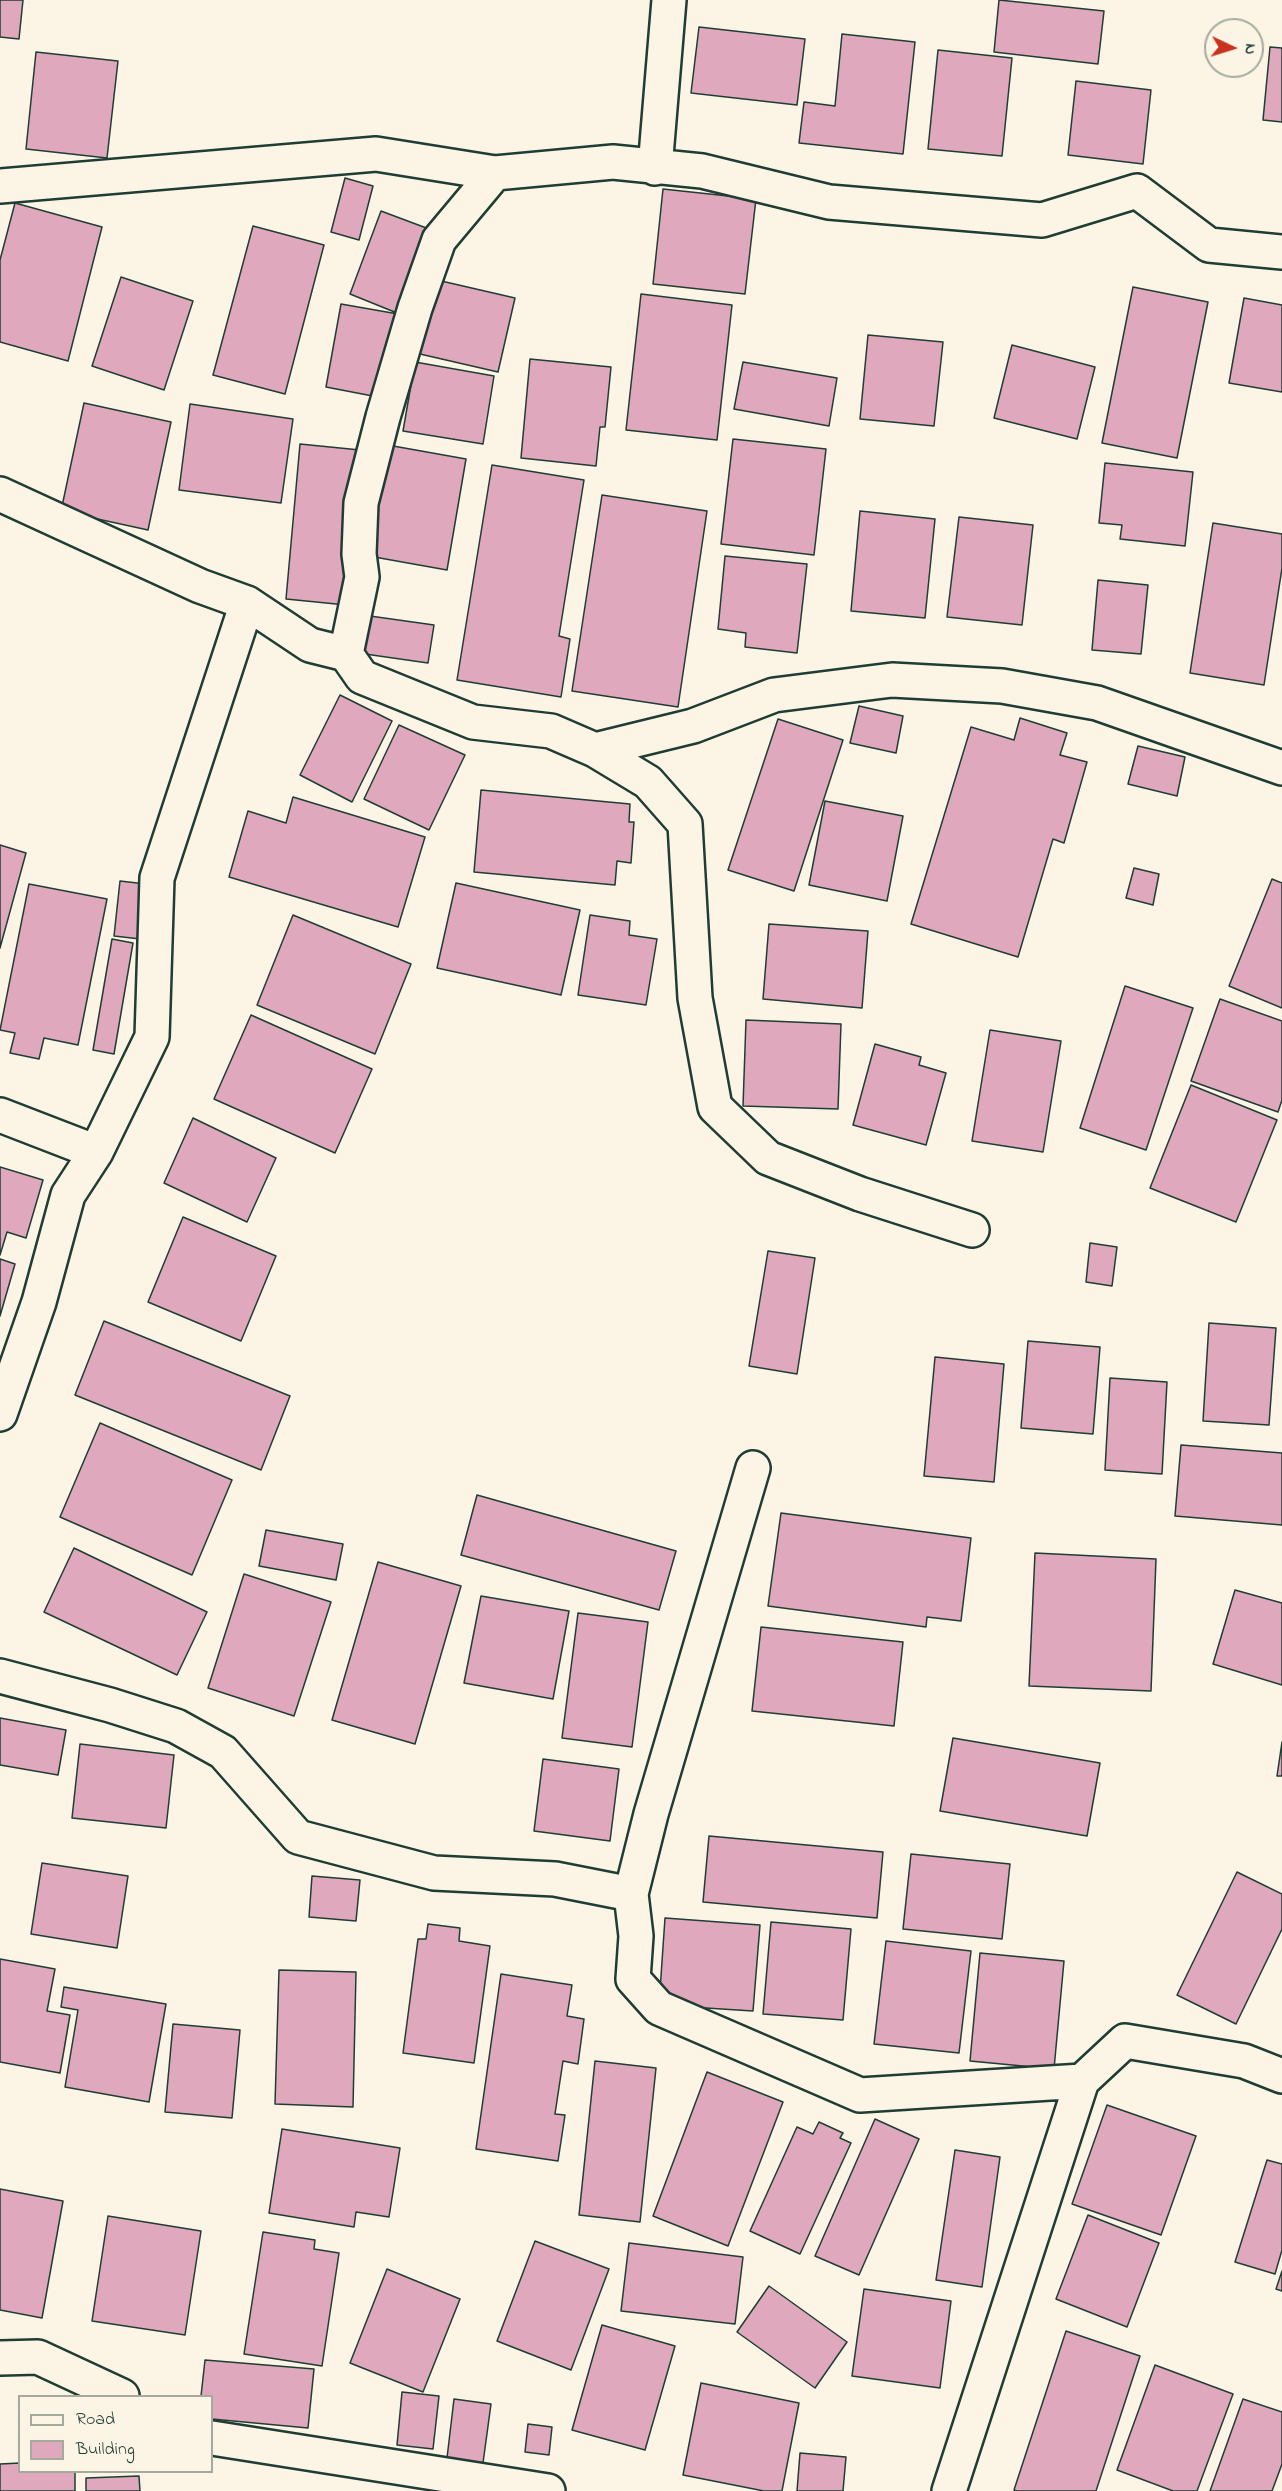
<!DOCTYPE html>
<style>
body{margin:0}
#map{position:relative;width:1282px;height:2491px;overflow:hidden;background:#fcf5e5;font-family:"Indie Flower",sans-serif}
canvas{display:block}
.legend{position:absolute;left:18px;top:2395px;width:195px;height:78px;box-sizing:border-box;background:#fcf5e5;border:2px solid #a4ab9e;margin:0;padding:8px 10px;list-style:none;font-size:18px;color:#1f3d34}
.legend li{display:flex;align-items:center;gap:12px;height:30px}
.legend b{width:30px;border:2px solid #a4ab9e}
.north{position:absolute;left:1204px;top:18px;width:60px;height:60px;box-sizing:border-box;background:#fcf5e5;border:2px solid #a4ab9e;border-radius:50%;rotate:94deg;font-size:16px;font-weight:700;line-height:24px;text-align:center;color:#1f3d34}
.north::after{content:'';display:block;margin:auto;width:21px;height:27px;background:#c8321e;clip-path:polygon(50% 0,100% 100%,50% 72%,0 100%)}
</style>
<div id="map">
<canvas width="1282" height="2491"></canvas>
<ul class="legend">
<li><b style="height:8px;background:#fcf5e5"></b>Road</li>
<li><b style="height:16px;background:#dfa8bc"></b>Building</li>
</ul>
<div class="north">N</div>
</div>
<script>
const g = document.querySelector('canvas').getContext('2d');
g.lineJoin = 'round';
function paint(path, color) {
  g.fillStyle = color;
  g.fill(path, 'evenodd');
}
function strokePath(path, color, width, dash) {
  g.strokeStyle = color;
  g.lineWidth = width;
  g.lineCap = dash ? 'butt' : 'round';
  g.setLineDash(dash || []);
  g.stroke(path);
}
const building = new Path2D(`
 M0 0H23L19 39 0 37Z
 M999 0 1104 11 1098 64 994 52Z
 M699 27 805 39 797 105 691 93Z
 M842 34 915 42 903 154 799 143 804 102 835 106Z
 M1270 47 1282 48V122L1263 120Z
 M938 50 1012 58 1002 156 928 149Z
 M36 52 118 61 107 158 26 149Z
 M1076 81 1151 90 1143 164 1068 155Z
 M345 178 373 186 359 240 331 232Z
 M663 189 756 199 745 294 653 284Z
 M15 203 102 227 68 361 0 342V260Z
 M381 211 429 229 397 313 350 294Z
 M253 226 324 245 285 394 213 375Z
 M121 277 193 301 164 390 92 366Z
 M437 280 515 298 498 372 420 354Z
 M1133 287 1208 302 1177 458 1102 443Z
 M641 294 732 305 717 440 626 430Z
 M1244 298 1282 305V392L1229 383Z
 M341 304 398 314 383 398 326 387Z
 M868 335 943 342 934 426 860 419Z
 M1012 345 1095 367 1077 439 994 418Z
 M530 359 611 367 605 427H600L596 466 521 458Z
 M415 362 494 376 483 444 403 431Z
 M743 362 837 378 829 426 734 409Z
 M84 403 171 422 148 530 61 511Z
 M190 404 293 419 281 503 179 490Z
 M733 439 826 449 814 555 721 544Z
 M300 444 360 450 346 605 286 599Z
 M382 444 466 459 447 570 363 555Z
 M1105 463 1193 472 1185 546 1120 539 1122 525 1099 523Z
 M492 465 584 480 559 636 570 639 561 697 457 680Z
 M602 495 707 511 678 707 572 691Z
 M860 511 935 519 925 618 851 611Z
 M959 517 1033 525 1022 625 947 617Z
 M1213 523 1282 534V568L1264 685 1190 673Z
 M725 556 807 564 797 653 745 647 746 633 718 629Z
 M1098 580 1148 585 1141 654 1092 650Z
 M363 615 434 625 428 663 358 653Z
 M340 695 392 721 352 802 300 775Z
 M859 706 903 716 896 753 850 743Z
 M1020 718 1067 733 1060 755 1087 762 1064 843 1053 839 1018 957 911 924 971 727 1014 740Z
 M778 719 843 740 794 891 728 870Z
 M399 725 465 755 429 830 364 799Z
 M1138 746 1185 757 1177 796 1128 784Z
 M481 790 630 804 629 822H634L631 863 617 861 615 885 474 872Z
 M293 797 425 837 398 927 229 877 248 811 286 823Z
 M825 801 903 816 887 901 809 885Z
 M0 845 26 853 0 948Z
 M1134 868 1159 874 1153 905 1126 898Z
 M1272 879 1282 883V1008L1229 986Z
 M120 881 155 885 149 940 114 936Z
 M456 883 580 910 561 995 437 968Z
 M29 884 107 899 78 1045 44 1038 39 1059 10 1053 15 1033 0 1030Z
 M293 915 411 964 375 1054 257 1005Z
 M590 915 630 921 629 935 657 939 646 1005 578 995Z
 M769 924 868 931 862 1008 763 999Z
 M112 939 133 943 114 1054 93 1050Z
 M1125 986 1193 1008 1146 1150 1080 1128Z
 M1220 999 1282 1021V1100L1278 1112 1191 1081Z
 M251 1015 372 1069 335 1153 214 1099Z
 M746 1020 841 1024 838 1109 743 1106Z
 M990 1030 1061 1041 1043 1152 972 1141Z
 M875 1044 921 1057 919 1065 946 1073 926 1145 853 1125Z
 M1191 1085 1277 1120 1236 1222 1150 1188Z
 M193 1118 276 1158 247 1222 164 1183Z
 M0 1167 43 1180 26 1238 7 1232 0 1255Z
 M183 1217 276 1256 241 1341 148 1302Z
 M1090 1243 1117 1247 1112 1286 1086 1282Z
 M768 1251 815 1258 797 1374 749 1366Z
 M0 1259 15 1264 0 1316Z
 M104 1321 290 1396 261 1470 75 1395Z
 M1209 1323 1276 1328 1269 1425 1203 1421Z
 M1028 1341 1100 1347 1093 1434 1021 1428Z
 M935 1357 1004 1364 994 1482 924 1476Z
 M1110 1378 1167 1382 1162 1474 1105 1470Z
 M100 1423 232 1480 192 1575 60 1517Z
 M1181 1445 1282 1453V1525L1175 1516Z
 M477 1495 676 1551 659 1610 461 1555Z
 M781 1513 971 1538 961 1621 927 1617 926 1627 768 1606Z
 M266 1530 343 1544 336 1580 259 1566Z
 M74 1548 207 1612 177 1675 44 1612Z
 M1035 1553 1156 1559 1151 1691 1029 1686Z
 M378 1562 461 1586 415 1744 332 1720Z
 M244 1574 331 1602 294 1716 208 1688Z
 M1235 1590 1282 1603V1685L1213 1664Z
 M481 1596 569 1611 553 1699 464 1683Z
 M578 1613 648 1622 632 1747 562 1738Z
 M761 1627 903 1642 894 1726 752 1711Z
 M0 1718 66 1730 58 1775 0 1765Z
 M953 1738 1100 1763 1087 1836 940 1811Z
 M1282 1742V1776H1277Z
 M80 1744 174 1755 166 1828 72 1818Z
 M543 1759 619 1769 610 1841 534 1831Z
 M709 1836 883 1852 877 1918 703 1902Z
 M911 1854 1010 1864 1002 1939 903 1929Z
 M42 1863 128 1876 117 1948 31 1934Z
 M1237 1872 1282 1894V1929L1236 2024 1177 1995Z
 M312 1876 360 1880 356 1921 309 1917Z
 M665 1918 760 1925 753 2011 659 2005Z
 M771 1922 851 1929 843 2020 763 2014Z
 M428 1924 460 1928 459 1941 490 1946 474 2063 403 2053 418 1939H426Z
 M886 1941 971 1951 959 2053 874 2044Z
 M980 1953 1064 1961 1054 2069 970 2061Z
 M0 1959 55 1969 47 2011 70 2015 60 2073 0 2062Z
 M279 1970 356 1972 353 2107 275 2104Z
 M501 1974 572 1985 567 2016 584 2019 578 2064 563 2061 555 2114 565 2115 558 2161 476 2149Z
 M64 1987 166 2004 149 2102 65 2087 78 2010 61 2007Z
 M173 2024 240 2030 232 2118 165 2112Z
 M595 2061 656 2068 640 2222 579 2215Z
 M707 2072 783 2102 728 2246 653 2216Z
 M1107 2105 1196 2136 1161 2235 1072 2204Z
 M875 2119 919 2139 859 2275 815 2256Z
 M819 2122 843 2133 840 2138 851 2143 800 2254 750 2231 797 2127 813 2134Z
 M282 2129 400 2148 389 2217 356 2212 354 2227 269 2213Z
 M955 2150 1000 2157 982 2287 936 2280Z
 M1267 2160 1282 2164V2250L1275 2274 1235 2262Z
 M0 2189 63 2201 42 2318 0 2310Z
 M1088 2215 1159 2243 1127 2327 1056 2299Z
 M108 2216 201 2231 185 2335 92 2321Z
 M263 2232 315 2240 314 2249 339 2253 322 2366 244 2354Z
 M535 2241 609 2269 571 2370 497 2341Z
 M629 2243 743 2257 735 2324 621 2311Z
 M387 2269 460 2299 423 2392 350 2363Z
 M1282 2271V2291L1276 2289Z
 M769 2286 847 2342 815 2388 737 2332Z
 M864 2289 951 2301 940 2388 852 2376Z
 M602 2325 675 2346 645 2450 572 2430Z
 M1066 2331 1140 2356 1096 2491H1017L1014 2490Z
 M205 2360 314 2369 308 2428 212 2419V2396H201Z
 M1155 2365 1233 2394 1197 2491H1173L1117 2470Z
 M701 2383 799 2403 782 2491H764L683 2475Z
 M402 2392 439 2396 433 2449 397 2445Z
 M454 2399 491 2404 483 2463 447 2458Z
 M1243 2399 1282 2412V2464L1272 2491H1210Z
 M528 2424 552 2427 549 2455 525 2452Z
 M800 2453 846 2457 843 2491H797Z
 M20 2463V2472H75V2491H0V2464Z
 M139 2476 140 2491H86V2478Z`);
paint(building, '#dfa8bc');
strokePath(building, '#1f3d34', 1.5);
const street = new Path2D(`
 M655 168 669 0
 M0 186 376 154 495 173
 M0 494 200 586 247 603 310 645 346 654 362 677 473 722 551 731 595 750 648 782 685 824 695 998 715 1107 768 1158 860 1194 972 1230
 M346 654 362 577 359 554 361 503 383 417 415 308 439 240 495 173 613 162 702 171 829 202 1042 220 1137 191 1209 245 1282 252
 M595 750 693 726 774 695 892 680 1002 686 1097 703 1282 768
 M0 1115 96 1152
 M0 1414 39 1302 68 1195 96 1152 152 1037 157 878 247 603
 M0 1676 110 1705 176 1726 223 1752 298 1837 434 1873 555 1879 631 1894 651 1814 753 1468
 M631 1894 636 1936 633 1979 659 2008 860 2095 1082 2081 1125 2041 1244 2061 1282 2076
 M949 2491 1082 2081`);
const secondary = new Path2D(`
 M0 2358 38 2357 122 2396
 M212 2438 548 2491`);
strokePath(street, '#1f3d34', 38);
strokePath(secondary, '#1f3d34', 38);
strokePath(street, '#fcf5e5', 33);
strokePath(secondary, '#fcf5e5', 33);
</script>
